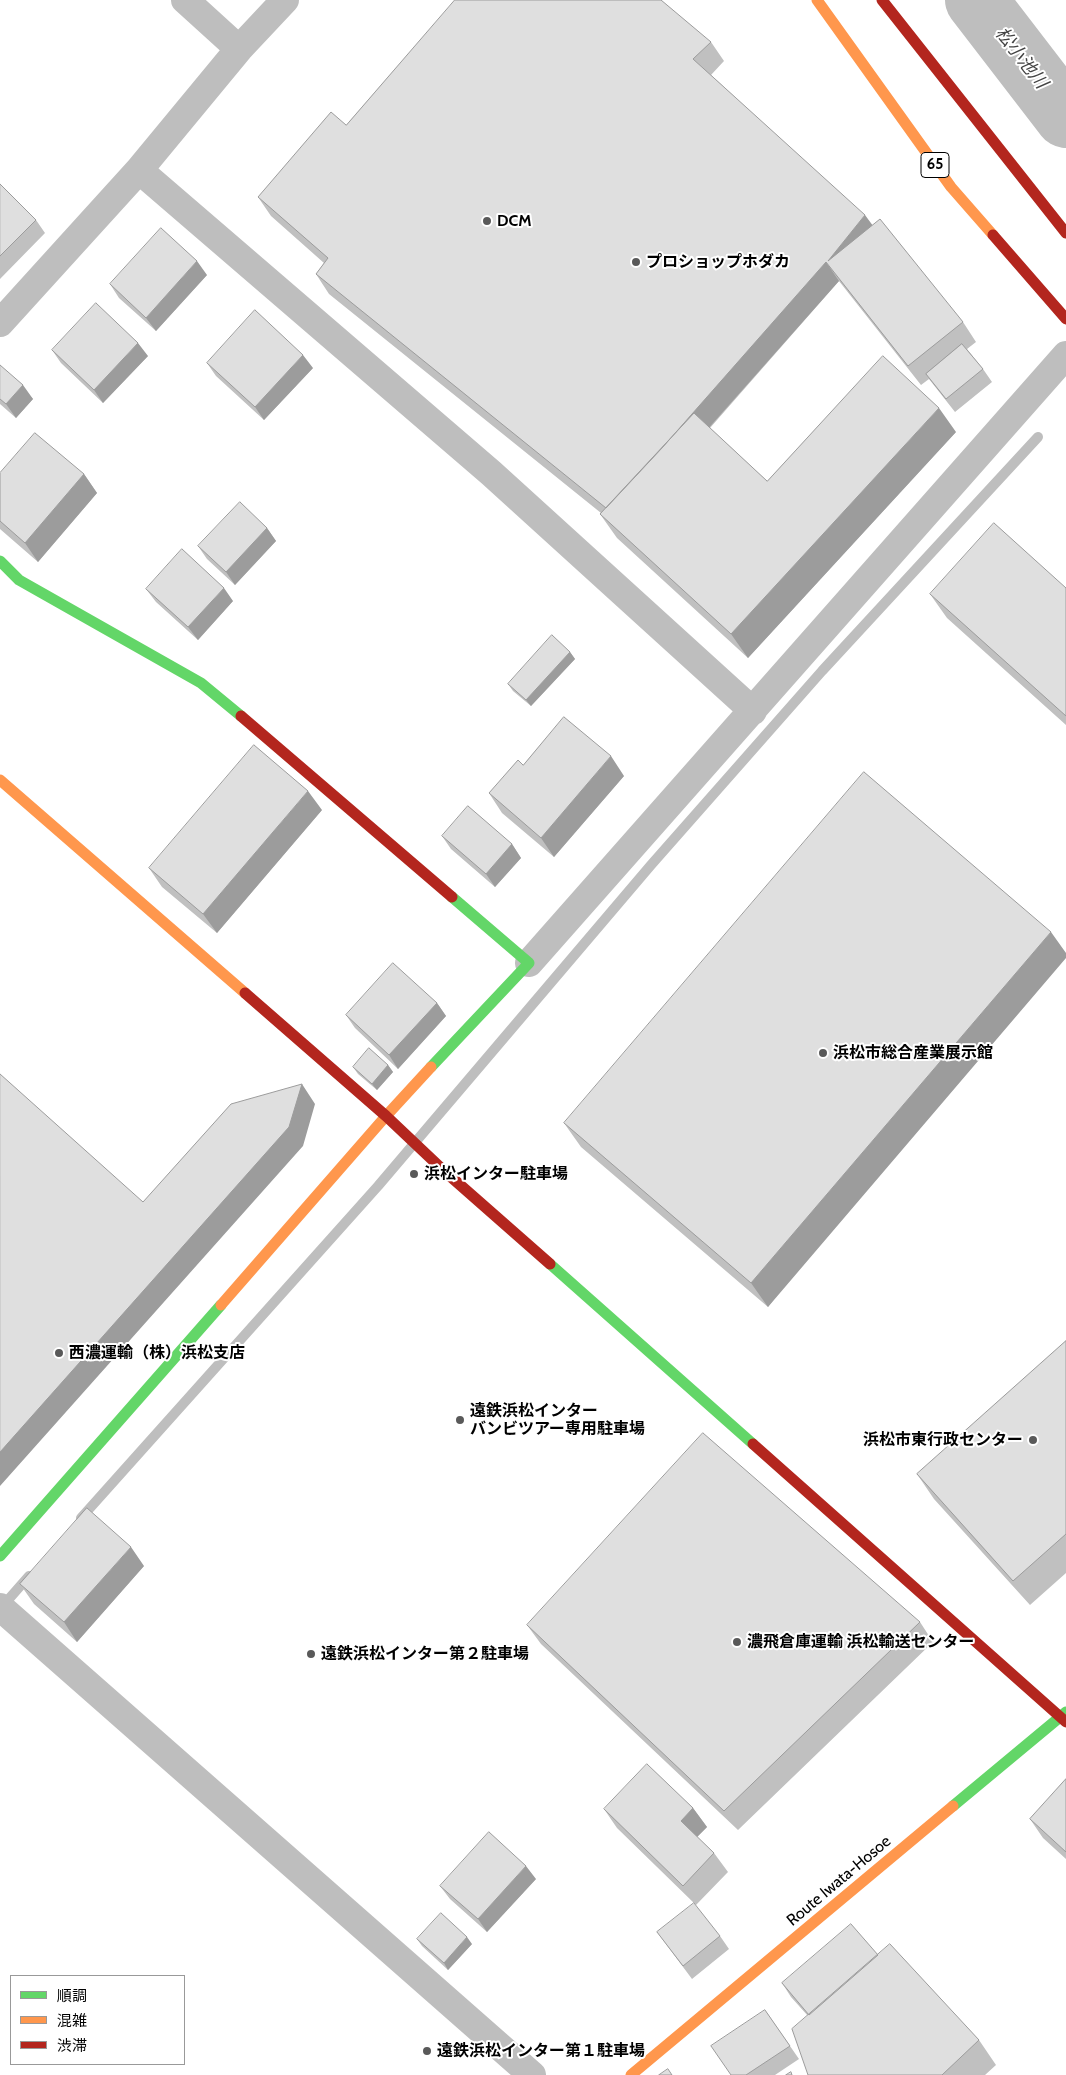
<!DOCTYPE html>
<meta charset="utf-8">
<style>
body{margin:0}
#map{position:relative;width:1066px;height:2075px;overflow:hidden;background:#fff;font-family:Cabin,"Noto Sans JP",sans-serif}
canvas{display:block}
.legend{position:absolute;left:10px;top:1975px;width:175px;height:90px;box-sizing:border-box;background:#fff;border:1px solid #999;margin:0;padding:6px 9px;list-style:none;font-size:15px;color:#000}
.legend li{display:flex;align-items:center;gap:10px;height:25px}
.legend b{width:25px;border:1px solid #999}
</style>
<div id="map">
<canvas width="1066" height="2075"></canvas>
<ul class="legend">
<li><b style="height:6px;background:#63d668"></b>順調</li>
<li><b style="height:6px;background:#ff974d"></b>混雑</li>
<li><b style="height:6px;background:#b3261e"></b>渋滞</li>
</ul>
</div>
<script>
const g = document.querySelector('canvas').getContext('2d');
g.lineJoin = 'round';
function strokePath(path, color, width, dash) {
  g.strokeStyle = color;
  g.lineWidth = width;
  g.lineCap = dash ? 'butt' : 'round';
  g.setLineDash(dash || []);
  g.stroke(path);
}
function paint(path, color) {
  g.fillStyle = color;
  g.fill(path, 'evenodd');
}
function write(font, color, halo, rows, align = 'center') {
  g.font = font + ' Cabin,"Noto Sans JP",sans-serif';
  g.lineWidth = 4;
  g.setLineDash([]);
  g.textBaseline = 'middle';
  g.strokeStyle = halo;
  g.fillStyle = color;
  for (const [text, x, y, turn = 0] of rows) {
    g.save();
    g.translate(x, y);
    g.rotate((+turn || 0) * Math.PI / 180);
    g.textAlign = isNaN(turn) ? turn : align;
    if (halo) g.strokeText(text, 0, 0);
    g.fillText(text, 0, 0);
    g.restore();
  }
}
strokePath(new Path2D(`
 M81 1518 378 1186 651 865 822 671 1038 437
 M1 1608 29 1576`), '#bebebe', 10);
strokePath(new Path2D(`
 M976 0 1066 117`), '#bebebe', 62);
strokePath(new Path2D(`
 M185 0 239 49
 M139 170 491 473 753 711
 M0 323 139 170 239 49 285 0
 M529 963 1066 355
 M0 1607 532 2075`), '#bebebe', 28);
strokePath(new Path2D(`
 M0 561 19 580 201 683 241 716
 M431 1067 529 963 452 897
 M550 1264 753 1444
 M0 1556 221 1305
 M953 1806 1066 1712`), '#63d668', 11);
strokePath(new Path2D(`
 M817 0 951 187 993 235
 M0 780 245 993
 M221 1305 386 1116 431 1067
 M631 2075 953 1806`), '#ff974d', 11);
strokePath(new Path2D(`
 M882 0 1066 233
 M993 235 1066 319
 M241 716 452 897
 M245 993 386 1116 442 1169 550 1264
 M753 1444 1066 1722`), '#b3261e', 11);
paint(new Path2D(`
 M711 42 724 61 711 75 872 225 963 322 976 342 967 349 983 369 992 382 955 412 929 379 921 385 839 281 710 428 767 481 956 432 748 658 617 538 600 514 601 513 329 294 316 274 324 263 271 216 258 197 346 125Z
 M0 184 36 220 45 233 0 279Z
 M207 275 156 331 119 298 110 284Z
 M52 350 148 356 103 403 61 363Z
 M207 363 313 368 264 420 216 376Z
 M0 365 33 399 16 418 0 404Z
 M0 473 84 474 97 493 38 562 0 529Z
 M267 528 276 541 235 585 207 559 198 546Z
 M1066 588V725L947 618 930 594Z
 M146 589 233 601 198 640 156 602Z
 M570 652 575 659 531 706 513 691 508 684Z
 M523 765 624 776 554 857 502 813 489 793Z
 M322 810 217 933 162 887 149 868Z
 M442 836 512 844 521 858 495 887 451 849Z
 M1051 932 768 1307 581 1147 564 1123Z
 M437 1003 446 1016 398 1069 355 1028 346 1015Z
 M388 1065 393 1072 377 1090 358 1074 353 1067Z
 M1066 1341V1573L1030 1605 934 1499 917 1474Z
 M144 1566 77 1642 34 1604 20 1584Z
 M920 1622 933 1642 738 1830 541 1644 527 1625Z
 M1066 1779V1859L1043 1838 1030 1819Z
 M693 1808 707 1827 697 1837 714 1853 728 1872 696 1905 617 1828 604 1809Z
 M536 1879 487 1932 450 1899 440 1886Z
 M657 1932 720 1936 729 1949 692 1979Z
 M417 1939 472 1944 448 1970 422 1946Z
 M878 1955 979 2040 996 2065 985 2075H808V2016L791 1997 782 1983Z
 M765 2010 799 2059 775 2075H731Z`), '#c0c0c0');
paint(new Path2D(`
 M865 215 879 234 828 261Z
 M197 261 207 275 156 331 146 318Z
 M826 262 839 281 620 528 607 509Z
 M138 343 148 356 103 403 94 390Z
 M303 355 313 368 264 420 255 407Z
 M23 385 33 399 16 418 6 404Z
 M939 408 956 432 748 658 731 634Z
 M84 474 97 493 38 562 25 543Z
 M267 528 276 541 235 585 226 572Z
 M224 588 233 601 198 640 188 627Z
 M570 652 575 659 531 706 526 700Z
 M611 756 624 776 554 857 541 838Z
 M308 791 322 810 217 933 203 914Z
 M512 844 521 858 495 887 486 874Z
 M1051 932 1066 953V958L768 1307 751 1283Z
 M437 1003 446 1016 398 1069 389 1055Z
 M388 1065 393 1072 377 1090 372 1084Z
 M302 1084 315 1104 303 1146 0 1486V1452Z
 M131 1547 144 1566 77 1642 64 1622Z
 M693 1808 707 1827 694 1840 681 1821Z
 M526 1866 536 1879 487 1932 478 1919Z
 M467 1937 472 1944 448 1970 444 1963Z`), '#9c9c9c');
const building = new Path2D(`
 M455 0H661L711 42 693 59 865 215 828 261 880 219 963 322 908 366 826 262 662 448 606 508 316 274 328 258 258 197 331 112 346 125Z
 M0 184 36 220 0 256Z
 M161 228 197 261 146 318 110 284Z
 M96 303 138 343 94 390 52 350Z
 M255 310 303 355 255 407 207 363Z
 M962 344 983 369 946 399 926 374Z
 M883 356 939 408 731 634 600 514 694 413 767 481Z
 M0 365 23 385 6 404 0 399Z
 M35 433 84 474 25 543 0 521V473Z
 M240 502 267 528 226 572 198 546Z
 M994 523 1066 588V716L930 594Z
 M182 549 224 588 188 627 146 589Z
 M552 635 570 652 526 700 508 684Z
 M564 717 611 756 541 838 489 793 518 760 523 765Z
 M254 745 308 791 203 914 149 868Z
 M864 772 1051 932 751 1283 564 1123Z
 M468 806 512 844 486 874 442 836Z
 M393 963 437 1003 389 1055 346 1015Z
 M369 1048 388 1065 372 1084 353 1067Z
 M0 1074 143 1202 231 1104 302 1084 289 1127 0 1452Z
 M1066 1341V1534L1013 1581 917 1474Z
 M703 1433 920 1622 724 1811 527 1625Z
 M87 1508 131 1547 64 1622 20 1584Z
 M647 1764 693 1808 681 1821 714 1853 683 1886 604 1809Z
 M1066 1779V1852L1030 1819Z
 M489 1832 526 1866 478 1919 440 1886Z
 M694 1903 720 1936 683 1966 657 1932Z
 M441 1913 467 1937 444 1963 417 1939Z
 M851 1924 878 1955 809 2015 782 1983Z
 M890 1944 979 2040 942 2075H808L792 2029Z
 M765 2010 790 2046 746 2075H731L711 2046Z
 M668 2069 672 2075H659Z
 M791 2072 792 2075H786Z`);
paint(building, '#dfdfdf');
strokePath(building, '#9c9c9c', 1);
for (const [x, y, r, color] of [
 [487,221,5,"#595959"],
 [636,262,5,"#595959"],
 [823,1053,5,"#595959"],
 [414,1174,5,"#595959"],
 [59,1353,5,"#595959"],
 [460,1420,5,"#595959"],
 [1033,1440,5,"#595959"],
 [737,1642,5,"#595959"],
 [311,1654,5,"#595959"],
 [427,2051,5,"#595959"]
]) {
  const dot = new Path2D();
  dot.arc(x, y, r, 0, 2 * Math.PI);
  g.fillStyle = color;
  g.fill(dot);
  strokePath(dot, '#fff', 2);
}
for (const [x, y, w] of [
 [935,165,28]
]) {
  const box = new Path2D();
  box.roundRect(x - w / 2, y - 12.5, w, 25, 4);
  g.fillStyle = '#fff';
  g.fill(box);
  strokePath(box, '#000', 1);
}
write('bold 15px', '#000', null, [
 ["65",935,165]
]);
write('bold 16px', '#000', '#fff', [
 ["DCM",497,221],
 ["プロショップホダカ",646,262],
 ["浜松市総合産業展示館",833,1053],
 ["浜松インター駐車場",424,1174],
 ["西濃運輸（株）浜松支店",69,1353],
 ["遠鉄浜松インター",470,1411],
 ["バンビツアー専用駐車場",470,1429],
 ["浜松市東行政センター",1023,1440,"right"],
 ["濃飛倉庫運輸 浜松輸送センター",747,1642],
 ["遠鉄浜松インター第２駐車場",321,1654],
 ["遠鉄浜松インター第１駐車場",437,2051]
], 'left');
write('16px', '#000', '#fff', [
 ["Route Iwata-Hosoe",839,1881,-40]
]);
write('italic 18px', '#434343', '#fff', [
 ["松小池川",1021,58,52]
]);
</script>
